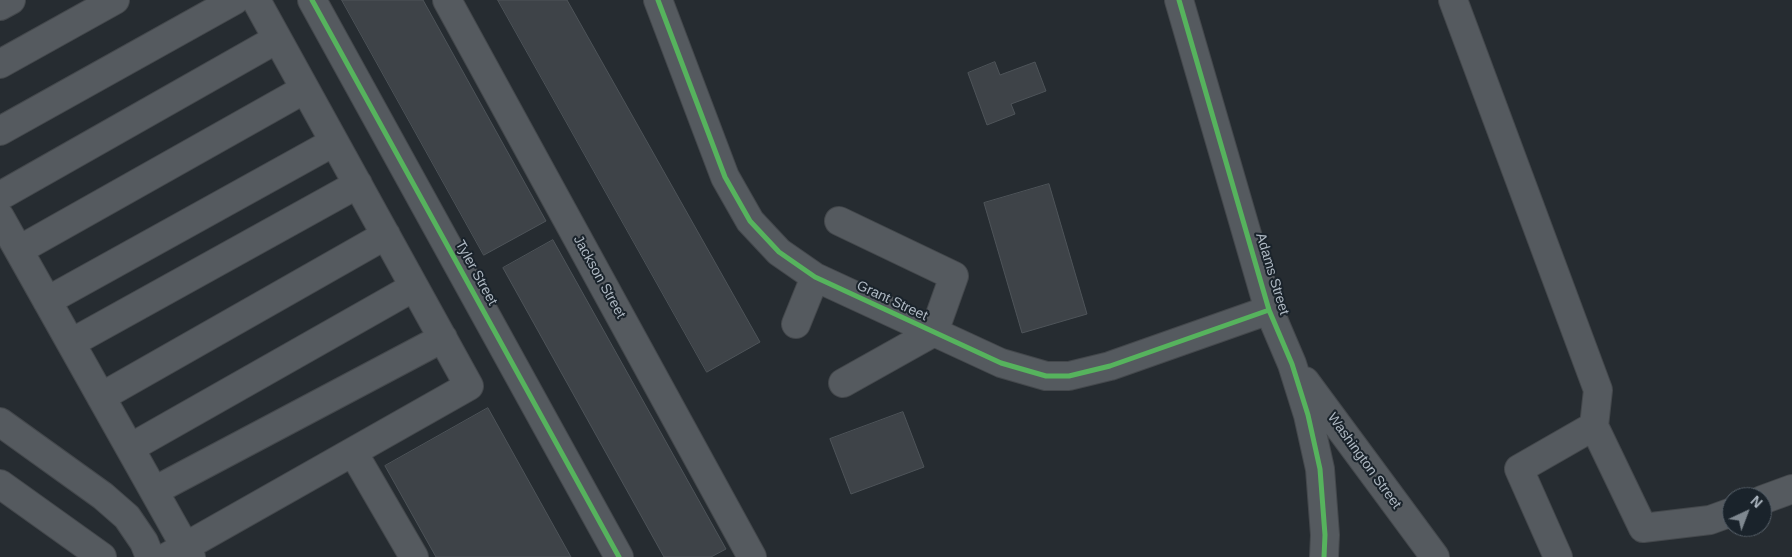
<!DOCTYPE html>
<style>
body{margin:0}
#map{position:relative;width:1792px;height:557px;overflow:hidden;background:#262c31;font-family:Arial,sans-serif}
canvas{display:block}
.north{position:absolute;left:1722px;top:487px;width:50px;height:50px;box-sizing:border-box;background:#1a232b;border:1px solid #565f68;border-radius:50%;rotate:43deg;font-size:14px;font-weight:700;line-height:20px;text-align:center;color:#afb9c3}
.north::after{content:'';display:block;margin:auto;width:18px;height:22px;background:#7f8890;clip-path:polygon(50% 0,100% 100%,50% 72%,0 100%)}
</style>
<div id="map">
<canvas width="1792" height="557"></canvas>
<div class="north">N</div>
</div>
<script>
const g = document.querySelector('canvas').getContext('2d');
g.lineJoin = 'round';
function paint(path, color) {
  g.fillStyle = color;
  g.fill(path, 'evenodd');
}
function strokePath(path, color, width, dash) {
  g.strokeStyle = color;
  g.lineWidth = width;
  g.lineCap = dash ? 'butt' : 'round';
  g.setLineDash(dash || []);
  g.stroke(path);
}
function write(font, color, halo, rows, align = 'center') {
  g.font = font + ' Arial,sans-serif';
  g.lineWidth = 4;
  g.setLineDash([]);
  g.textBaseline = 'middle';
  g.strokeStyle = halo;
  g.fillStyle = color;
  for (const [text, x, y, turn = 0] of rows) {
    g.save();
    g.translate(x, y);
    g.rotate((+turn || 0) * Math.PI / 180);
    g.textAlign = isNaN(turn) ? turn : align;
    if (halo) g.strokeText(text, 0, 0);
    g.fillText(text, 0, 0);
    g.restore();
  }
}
const building = new Path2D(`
 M342 0H423L546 221 484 255Z
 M498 0H567L760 342 707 372Z
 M995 62 1000 75 1035 62 1046 91 1011 104 1015 114 987 125 968 73Z
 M1049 184 1087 314 1022 333 984 203Z
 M553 240 726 549 711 557H664L503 268Z
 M488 408 571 557H436L385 466Z
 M903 412 924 467 851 494 830 439Z`);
paint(building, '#3e4348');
strokePath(building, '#4e5459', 1);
const minor = new Path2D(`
 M312 0 619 557
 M447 0 752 557
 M658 0 725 177 750 221 779 252 815 277 1001 363 1046 376H1069L1110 366 1269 310
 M1179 0 1269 310 1292 364 1308 415 1320 469 1325 535 1324 557
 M1453 0 1598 390 1594 426
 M0 6 11 0
 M0 64 115 0
 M0 131 235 0
 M0 196 277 39
 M0 217 191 557
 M839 221 954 276 934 332 843 383
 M19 250 305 89
 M47 301 334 142
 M796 324 815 277
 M71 343 358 184
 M1305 381 1435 557
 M101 397 386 235
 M0 422 103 496 127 517 144 542 150 557
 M130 448 414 287
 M353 452 414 557
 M0 484 102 557
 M154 491 443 338
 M1762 500 1792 489
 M167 557 469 386 256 0
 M1558 557 1519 469 1594 426 1643 528 1710 520 1732 512`);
strokePath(minor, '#44484c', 30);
strokePath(minor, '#555a5f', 28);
strokePath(new Path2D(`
 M312 0 619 557
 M658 0 725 177 750 221 779 252 815 277 1001 363 1046 376H1069L1110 366 1269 310
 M1179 0 1269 310 1292 364 1308 415 1320 469 1325 535 1324 557`), '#56b35d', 5);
write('14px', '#afb9c3', '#1a232b', [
 ["Tyler Street",476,273,61],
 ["Adams Street",1272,274,73],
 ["Jackson Street",599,277,61],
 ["Grant Street",892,301,25],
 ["Washington Street",1364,461,54]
]);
</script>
